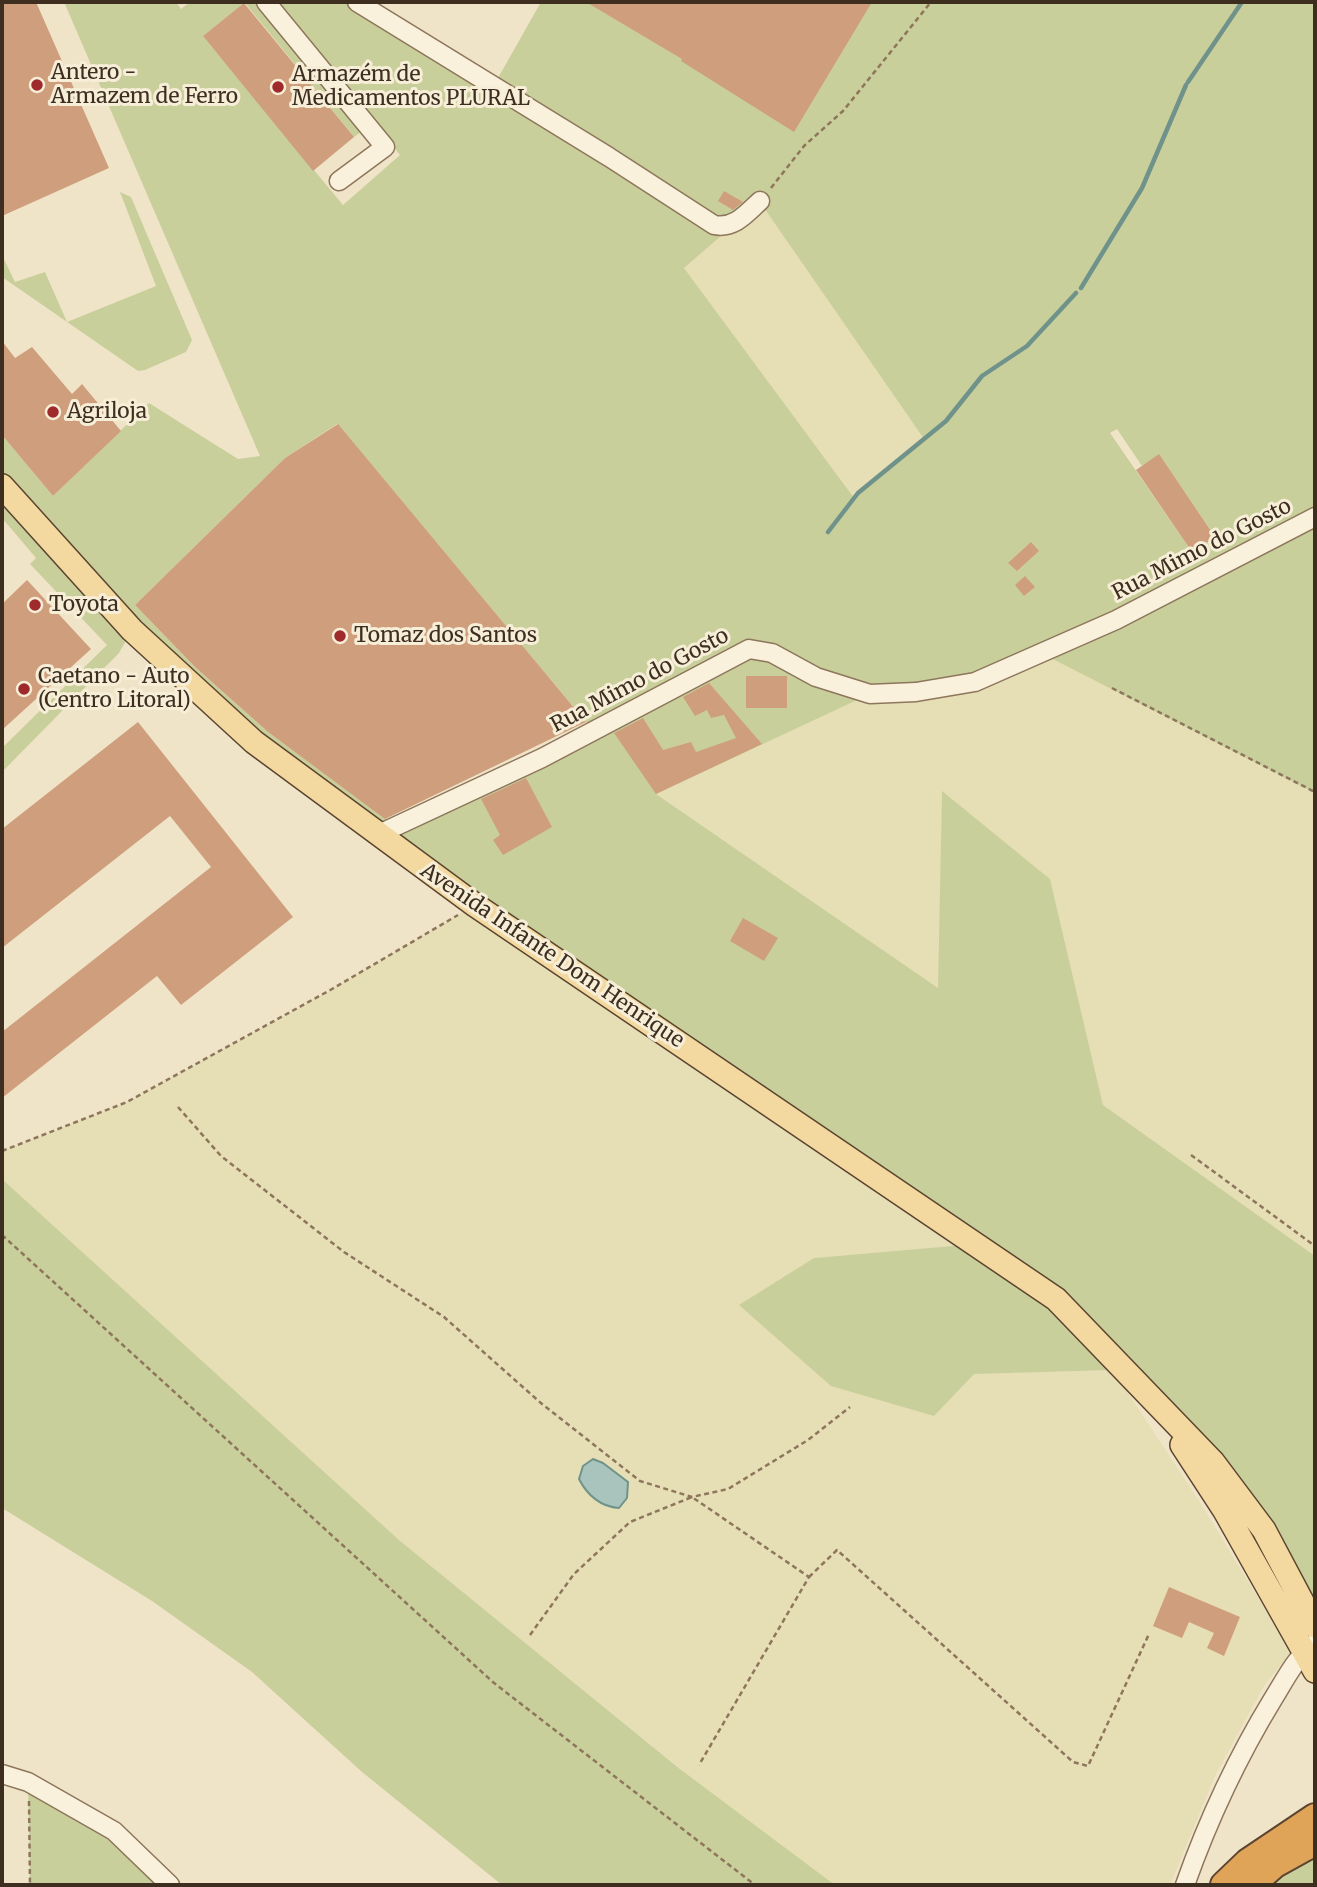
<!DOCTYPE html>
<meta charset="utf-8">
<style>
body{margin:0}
#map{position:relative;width:1317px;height:1887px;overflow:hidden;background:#f0e4c8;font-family:Merriweather,serif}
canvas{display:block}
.frame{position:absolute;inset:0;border:4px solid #3d2e20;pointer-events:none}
</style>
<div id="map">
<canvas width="1317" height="1887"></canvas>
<div class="frame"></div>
</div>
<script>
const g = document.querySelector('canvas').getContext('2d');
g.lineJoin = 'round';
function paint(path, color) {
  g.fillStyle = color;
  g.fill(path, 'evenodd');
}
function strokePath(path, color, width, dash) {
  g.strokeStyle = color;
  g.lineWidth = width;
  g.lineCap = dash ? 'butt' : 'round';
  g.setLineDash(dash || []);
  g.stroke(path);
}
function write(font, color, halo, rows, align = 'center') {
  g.font = font + ' Merriweather,serif';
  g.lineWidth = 6;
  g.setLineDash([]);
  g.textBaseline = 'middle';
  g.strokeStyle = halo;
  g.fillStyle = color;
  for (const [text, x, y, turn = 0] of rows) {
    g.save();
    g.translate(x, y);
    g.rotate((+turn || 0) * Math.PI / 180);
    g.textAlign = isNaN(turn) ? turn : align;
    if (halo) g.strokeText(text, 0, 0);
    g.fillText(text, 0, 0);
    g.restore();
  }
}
paint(new Path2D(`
 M760 201 924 439 853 499 684 268Z
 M1043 653 1315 789V1256L1103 1105 1050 879 942 792 939 989 656 794 870 694Z
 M475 905 976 1244 814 1258 739 1306 974 1374 1113 1370 1203 1507 1291 1652 1264 1686 1216 1774 1170 1885H835L687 1774 399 1540 2 1179V1151L127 1102 332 989Z`), '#e6deb5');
paint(new Path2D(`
 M64 2H176L181 9 190 2H260L364 130 354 137 245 3 203 36 343 205 400 155 276 2H357L494 85 541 2H1315V793L1043 654 975 682 870 694 656 794 938 988 942 791 1050 879 1103 1105 1315 1256V1626L1264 1530 1113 1370 974 1374 934 1416 831 1386 739 1305 814 1258 975 1244 475 905 132 630 119 653 2 772V748L107 645 30 564 36 558 2 518V435L53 496 149 403 238 459 260 456ZM760 202 924 439 854 498 684 268ZM337 424 593 730 396 826 268 732 195 667 135 605 285 458ZM1117 429 1142 466 1159 455 1215 537 1192 552 1110 433Z
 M120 192 131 197 192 340 186 352 145 370 138 371 2 277V255L15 282 45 272 67 322 156 286Z
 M2 1179 399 1540 680 1769 835 1885H502L362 1772 252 1672 152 1601 2 1508Z
 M28 1782 114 1831 170 1885H30Z
 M1315 1854V1885H1267L1271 1881Z`), '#c9cf9b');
const water = new Path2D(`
 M593 1459 603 1463 628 1482 627 1498 619 1508C601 1507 587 1495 579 1479L583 1466Z`);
paint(water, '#a9c4bc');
strokePath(water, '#6f938a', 2);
strokePath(new Path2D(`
 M1188 82 1242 2
 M1081 288 1142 188 1186 85
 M828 532 858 493 946 421 982 376 1027 346 1076 293`), '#6f938a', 4.5);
paint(new Path2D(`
 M2 2H36L109 168 2 216Z
 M586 2H872L794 132 681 61 682 59Z
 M244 3 354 137 313 171 203 36Z
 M724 191 743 202 733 210 718 201Z
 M2 341 15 358 32 347 72 394 82 384 121 431 53 496 2 435Z
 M338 424 586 722 385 819 268 732 195 667 135 605 285 458Z
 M1159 454 1215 537 1192 552 1136 470Z
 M1031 542 1039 551 1017 571 1008 563Z
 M1025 576 1035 587 1024 596 1015 585Z
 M27 580 91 649 2 730V604Z
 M746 676H787V708H746Z
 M709 683 762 744 656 794 614 733 643 718 663 750 691 742 696 752 736 738 724 715 711 718 707 710 695 716 683 697Z
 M138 722 293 917 181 1005 157 976 2 1098V1032L211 867 170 816 2 948V829Z
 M526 778 552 827 503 855 493 840 500 835 481 799Z
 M743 918 778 938 764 961 730 941Z
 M1169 1587 1240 1617 1224 1656 1207 1648 1214 1633 1189 1622 1182 1638 1153 1626Z`), '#cf9f7d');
const minor = new Path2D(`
 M266 2 385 147 339 181
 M357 2 609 157 714 225C734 229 746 214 760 201
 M377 835 542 758 749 649 772 653 816 677 870 694 916 692 975 682 1116 620 1315 517
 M2 1774 28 1782 114 1831 170 1885
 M1185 1885C1208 1820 1237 1758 1273 1699 1286 1678 1296 1657 1315 1643`);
const major = new Path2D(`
 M2 486 132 630 254 742 475 905 1056 1299 1213 1462 1264 1530 1315 1626
 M1182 1445 1225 1511 1315 1671`);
const highway = new Path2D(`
 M1224 1885 1248 1862 1315 1817
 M1251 1885 1275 1864 1315 1842`);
strokePath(minor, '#8d765c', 21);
strokePath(major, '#5b4430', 26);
strokePath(highway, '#5b4430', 30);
strokePath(new Path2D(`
 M771 188 804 146 843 111 931 2
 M1112 688 1315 792
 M178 1107 221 1156 344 1252 444 1317 542 1404 640 1481 692 1497 728 1489 808 1440 850 1407
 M2 1151 127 1102 332 989 458 915
 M1191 1155 1315 1246
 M2 1235 494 1683 755 1885
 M809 1577 837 1550 1073 1762 1088 1766 1149 1634
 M530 1635 574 1574 630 1522 692 1497 809 1577 699 1765
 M29 1801 30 1885`), '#8d765c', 2.5, [5, 3.5]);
strokePath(minor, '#faf1dc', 18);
strokePath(major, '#f3d9a0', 23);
strokePath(highway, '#e0a458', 26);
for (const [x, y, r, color] of [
 [37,85,7,"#9e2a2b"],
 [278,87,7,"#9e2a2b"],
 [53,412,7,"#9e2a2b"],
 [35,605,7,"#9e2a2b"],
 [340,636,7,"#9e2a2b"],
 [24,689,7,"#9e2a2b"]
]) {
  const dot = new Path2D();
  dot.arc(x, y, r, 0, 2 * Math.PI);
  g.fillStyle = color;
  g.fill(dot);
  strokePath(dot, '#f7eed8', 2.5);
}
write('21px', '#3d2e20', '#f7eed8', [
 ["Antero -",51,73],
 ["Armazem de Ferro",51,97],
 ["Armazém de",292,75],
 ["Medicamentos PLURAL",292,99],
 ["Agriloja",67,412],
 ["Toyota",49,605],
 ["Tomaz dos Santos",354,636],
 ["Caetano - Auto",38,677],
 ["(Centro Litoral)",38,701]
], 'left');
write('21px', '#3d2e20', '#f7eed8', [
 ["Rua Mimo do Gosto",1202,550,-27],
 ["Rua Mimo do Gosto",640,681,-28],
 ["Avenida Infante Dom Henrique",552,956,34]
]);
</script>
